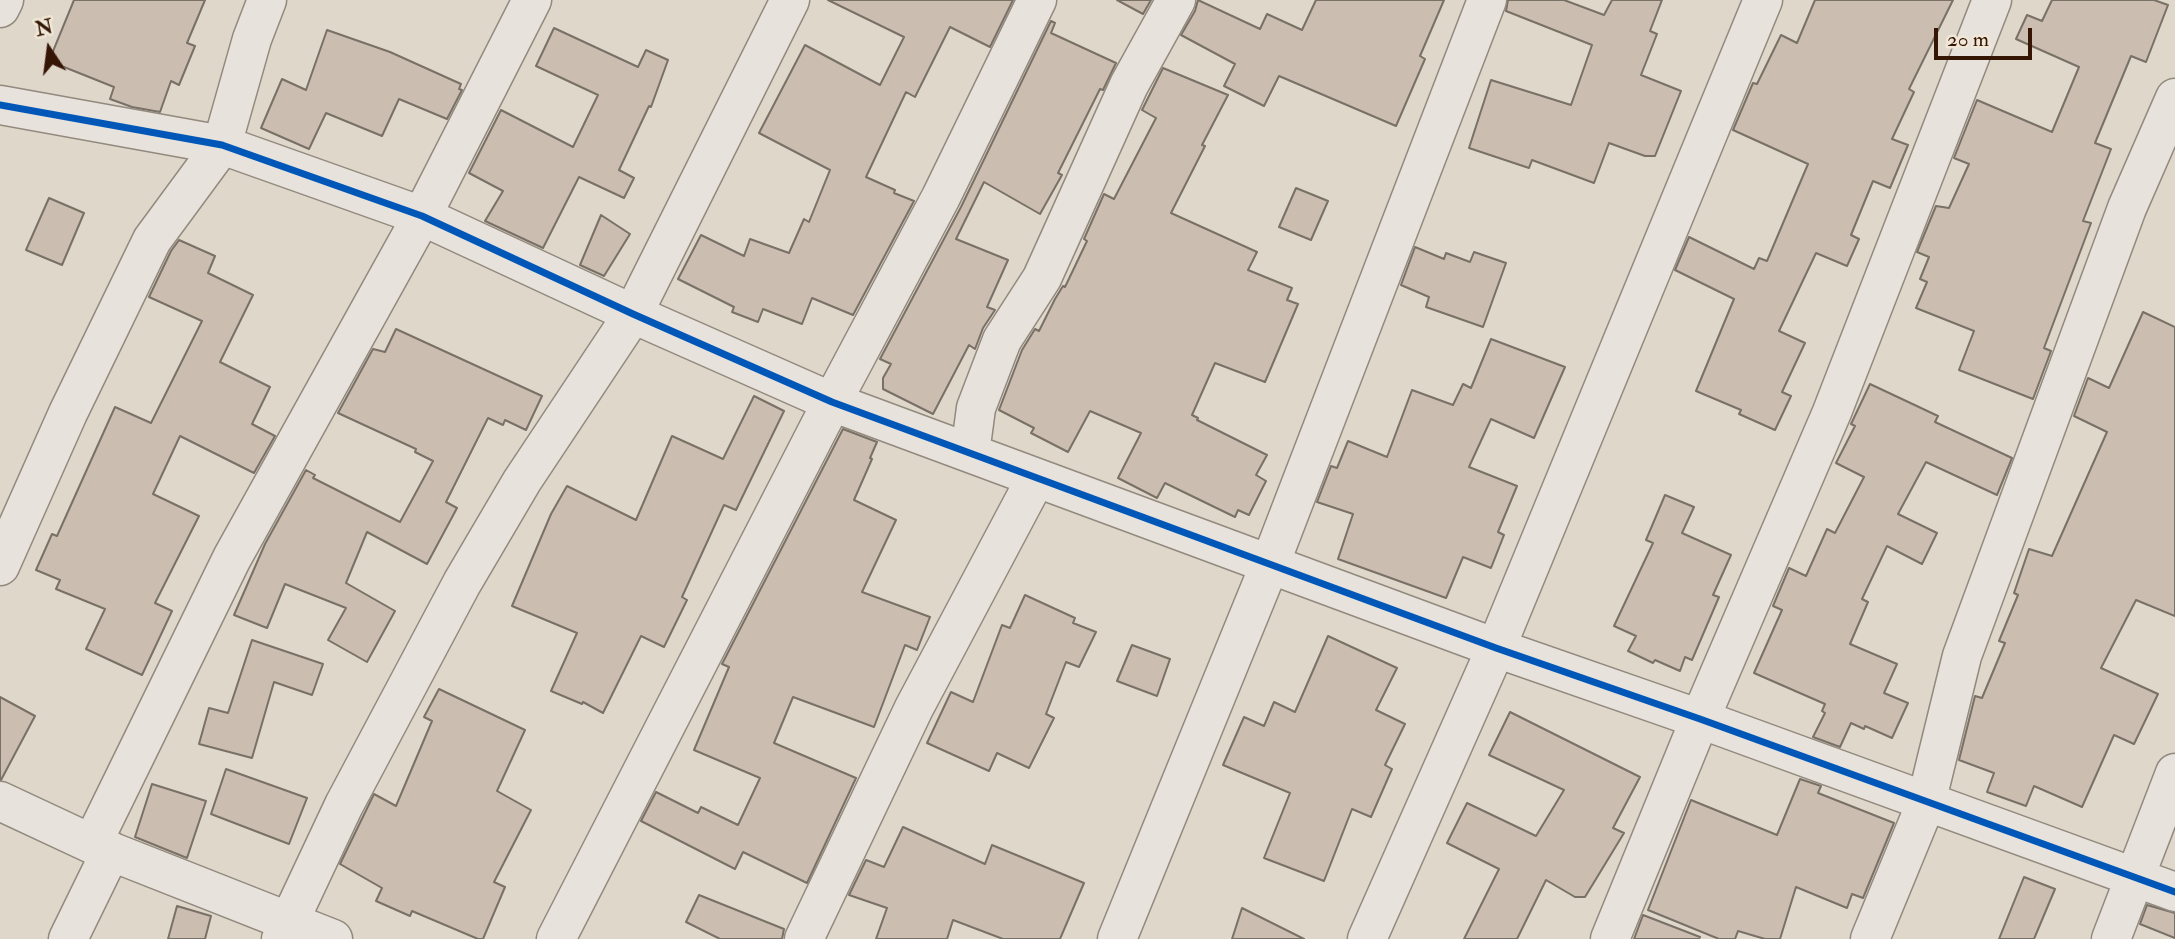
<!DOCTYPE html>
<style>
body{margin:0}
#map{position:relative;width:2175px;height:939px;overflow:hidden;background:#dfd7c9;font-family:"IM FELL Double Pica",serif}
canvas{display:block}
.north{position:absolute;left:14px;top:14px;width:70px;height:70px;-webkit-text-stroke:5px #f0e7d6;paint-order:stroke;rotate:347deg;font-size:19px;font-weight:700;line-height:28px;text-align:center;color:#351605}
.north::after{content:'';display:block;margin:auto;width:24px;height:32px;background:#351605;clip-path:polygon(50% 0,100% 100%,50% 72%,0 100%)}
.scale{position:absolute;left:1934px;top:28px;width:98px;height:32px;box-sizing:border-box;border:4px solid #351605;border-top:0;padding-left:9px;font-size:21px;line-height:24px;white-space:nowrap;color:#351605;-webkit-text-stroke:5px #f0e7d6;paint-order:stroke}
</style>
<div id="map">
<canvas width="2175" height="939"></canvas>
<div class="north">N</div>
<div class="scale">20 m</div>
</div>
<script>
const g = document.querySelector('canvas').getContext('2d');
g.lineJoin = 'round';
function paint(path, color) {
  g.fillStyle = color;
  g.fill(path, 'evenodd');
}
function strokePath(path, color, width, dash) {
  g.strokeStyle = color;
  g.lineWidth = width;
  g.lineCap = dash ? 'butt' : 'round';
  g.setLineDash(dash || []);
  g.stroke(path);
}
const building = new Path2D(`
 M74 0H205L187 43 195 46 179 85 171 81 160 112 132 107 110 99 114 87 49 61Z
 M828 0H1013L990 47 950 27 915 97 906 92 866 177 895 190 894 193 914 201 853 315 812 298 802 324 763 309 758 322 732 312 734 307 678 279 701 235 744 256 750 239 789 253 804 219 809 222 830 170 759 133 805 45 880 85 904 37Z
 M1117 0H1151L1143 14Z
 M1198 0 1260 29 1267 14 1302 30 1316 0H1444L1420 56 1425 59 1396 126 1279 76 1264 106 1224 86 1235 64 1181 35 1195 11Z
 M1508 0H1564L1604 15 1612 0H1662L1650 31 1657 34 1641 75 1681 91 1655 156H1645L1609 143 1594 183 1532 160 1529 168 1469 148 1491 80 1571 105 1592 45 1506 11Z
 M1815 0H1953L1909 89 1914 92 1892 139 1908 145 1890 188 1873 181 1851 235 1859 239 1847 266 1816 253 1779 331 1805 343 1782 392 1791 396 1775 430 1739 414 1741 410 1696 391 1734 299 1675 270 1689 237 1754 269 1759 258 1767 261 1808 164 1733 130 1753 83 1757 84 1781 35 1797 43Z
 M2052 0H2154L2168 5 2146 62 2131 56 2095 143 2111 149 2083 221 2091 223 2044 348 2051 351 2033 399 1959 370 1974 331 1916 308 1927 282 1920 279 1929 257 1917 252 1936 206 1949 208 1969 164 1954 158 1977 100 2052 132 2079 67 2016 39 2027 15 2042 21Z
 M1051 21 1055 23 1051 33 1116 63 1103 90 1100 89 1058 173 1062 175 1040 214 984 182 956 239 1008 260 987 307 995 310 983 328 975 349 969 345 933 414 883 389V378L891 364 880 359 961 207Z
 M554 28 638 67 646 50 668 60 651 107 649 106 619 170 634 178 624 198 579 177 543 248 485 221 503 191 469 173 501 110 573 147 598 95 536 66Z
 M327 30 390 52 461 84 459 89 462 90 447 119 399 99 382 136 326 113 309 149 261 128 282 79 306 90Z
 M1163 68 1228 95 1202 145 1205 146 1171 213 1257 252 1248 270 1292 288 1287 300 1298 304 1265 382 1215 363 1192 415 1198 418 1197 420 1267 455 1256 475 1266 481 1249 515 1238 510 1235 517 1165 483 1157 498 1118 478 1141 433 1090 411 1068 452 1031 433 1034 428 999 410 1022 350 1035 329 1039 331 1055 299 1063 286 1065 287 1087 241 1084 239 1104 194 1114 199 1156 118 1142 110Z
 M1296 188 1328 201 1311 240 1279 227Z
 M49 198 84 213 62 265 26 250Z
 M601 215 630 234 604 276 580 265Z
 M179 240 215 256 208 273 253 295 220 362 270 387 252 424 275 436 254 473 180 436 153 494 199 516 155 603 172 611 142 675 86 649 105 609 56 589 60 580 36 570 52 534 57 536 115 407 151 423 202 321 149 297 171 251Z
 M1415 247 1444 259 1446 253 1470 262 1474 252 1506 263 1483 327 1426 307 1429 297 1401 285Z
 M2143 312 2175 327V616L2136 600 2101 668 2158 694 2134 744 2114 735 2082 807 2034 786 2026 806 1987 792 1994 773 1959 760 1975 696 1982 698 2005 643 1999 641 2018 595 2014 593 2029 549 2052 556 2107 432 2074 416 2088 378 2109 388Z
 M396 329 542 396 526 430 505 420 503 425 488 418 446 502 457 508 427 564 367 532 346 583 395 611 367 662 328 640 346 608 285 584 267 628 234 615 265 544 306 470 315 475 313 478 400 522 433 461 415 452 416 449 338 413 373 349 385 352Z
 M1491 339 1565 367 1534 438 1491 419 1469 467 1517 486 1498 532 1504 535 1491 568 1463 557 1446 598 1338 559 1353 514 1317 502 1331 466 1337 468 1348 441 1387 457 1412 390 1453 405 1463 384 1471 388Z
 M1870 384 1938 416 1935 422 2012 458 1997 495 1926 462 1898 514 1937 533 1922 564 1887 546 1862 599 1868 602 1850 644 1897 664 1884 693 1908 703 1892 738 1865 726 1864 729 1851 723 1840 747 1813 737 1825 713 1822 711 1825 704 1754 673 1782 610 1773 606 1789 568 1806 576 1827 529 1835 533 1864 477 1836 463 1855 426 1851 424Z
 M754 396 784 411 736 510 724 505 682 597 687 600 664 647 641 636 603 713 583 702 582 704 551 691 577 633 512 606 551 514 567 486 636 520 672 436 723 459Z
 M843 429 877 442 870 458 872 459 854 500 896 520 862 592 930 617 917 650 905 645 874 727 793 697 774 743 856 778 807 883 743 852 735 869 641 821 656 792 698 813 701 807 738 825 760 778 694 750 729 667 722 664Z
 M1665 495 1694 507 1682 533 1731 555 1713 595 1719 597 1692 660 1685 657 1680 671 1655 660 1653 663 1628 651 1636 636 1614 626 1653 543 1646 540Z
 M1025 595 1075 618 1073 623 1096 632 1079 667 1066 662 1046 714 1054 718 1029 768 997 753 989 771 927 743 951 692 973 702 1002 625 1010 628Z
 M1328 636 1397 668 1376 710 1405 724 1385 765 1392 769 1371 817 1352 809 1324 881 1264 858 1290 793 1223 765 1244 717 1264 726 1274 702 1295 712Z
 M252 640 323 664 312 695 274 682 252 758 199 744 209 708 228 713Z
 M1132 645 1170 659 1157 696 1117 681Z
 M439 689 525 730 497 791 531 810 494 882 505 887 483 939H478L412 911 410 916 376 901 382 888 340 864 374 794 396 806 432 721 424 717Z
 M0 697 35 716 1 780 0 779Z
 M1510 712 1640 777 1613 828 1624 833 1585 897H1575L1546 880 1517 939H1464L1499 869 1447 843 1467 803 1536 836 1564 790 1489 755Z
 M226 769 307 798 289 844 211 814Z
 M1800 779 1821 786 1818 793 1894 823 1863 898 1852 894 1847 908 1796 887 1780 939H1765L1738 931 1735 939H1719L1648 910 1691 800 1777 835Z
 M152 784 206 801 187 858 135 837Z
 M903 827 985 864 992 845 1084 883 1060 939H1003L953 920 947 939H876L887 908 849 895 866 860 884 867Z
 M2024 877 2055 889 2034 939H1999Z
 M699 895 784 929 782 939H720L686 922Z
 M2147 905 2175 913V938L2140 924Z
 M177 906 211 916 205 939H168Z
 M1242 908 1304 939H1232Z
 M1643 915 1700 937 1699 939H1634Z`);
paint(building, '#ccbdb1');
strokePath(building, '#797066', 2);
const minor = new Path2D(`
 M0 8 4 0
 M0 105 222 145 422 216 633 314 832 402 1496 648 1700 719 2175 892
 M970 453 976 408 1002 340 1042 278 1129 85 1176 0
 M0 566 68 413 152 240 222 145 252 39 267 0
 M0 801 92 844 333 939
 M92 844 232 558 422 216 532 0
 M68 939 111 851
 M281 939 344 805 462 583 522 481 633 314 790 0
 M556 939 832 402 941 197 1037 0
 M804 939 914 708 1036 478
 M1117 939 1270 564 1487 0
 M1367 939 1496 648 1763 0
 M1610 939 1700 719 1832 412 1992 0
 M1870 939 1926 803 1962 656 2127 208 2175 98
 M2111 939 2175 773`);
strokePath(minor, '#92897f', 41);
strokePath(minor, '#e7e2db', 38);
strokePath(new Path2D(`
 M0 105 222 145 422 216 633 314 832 402 1496 648 1700 719 2175 892`), '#0057b8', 7);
</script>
